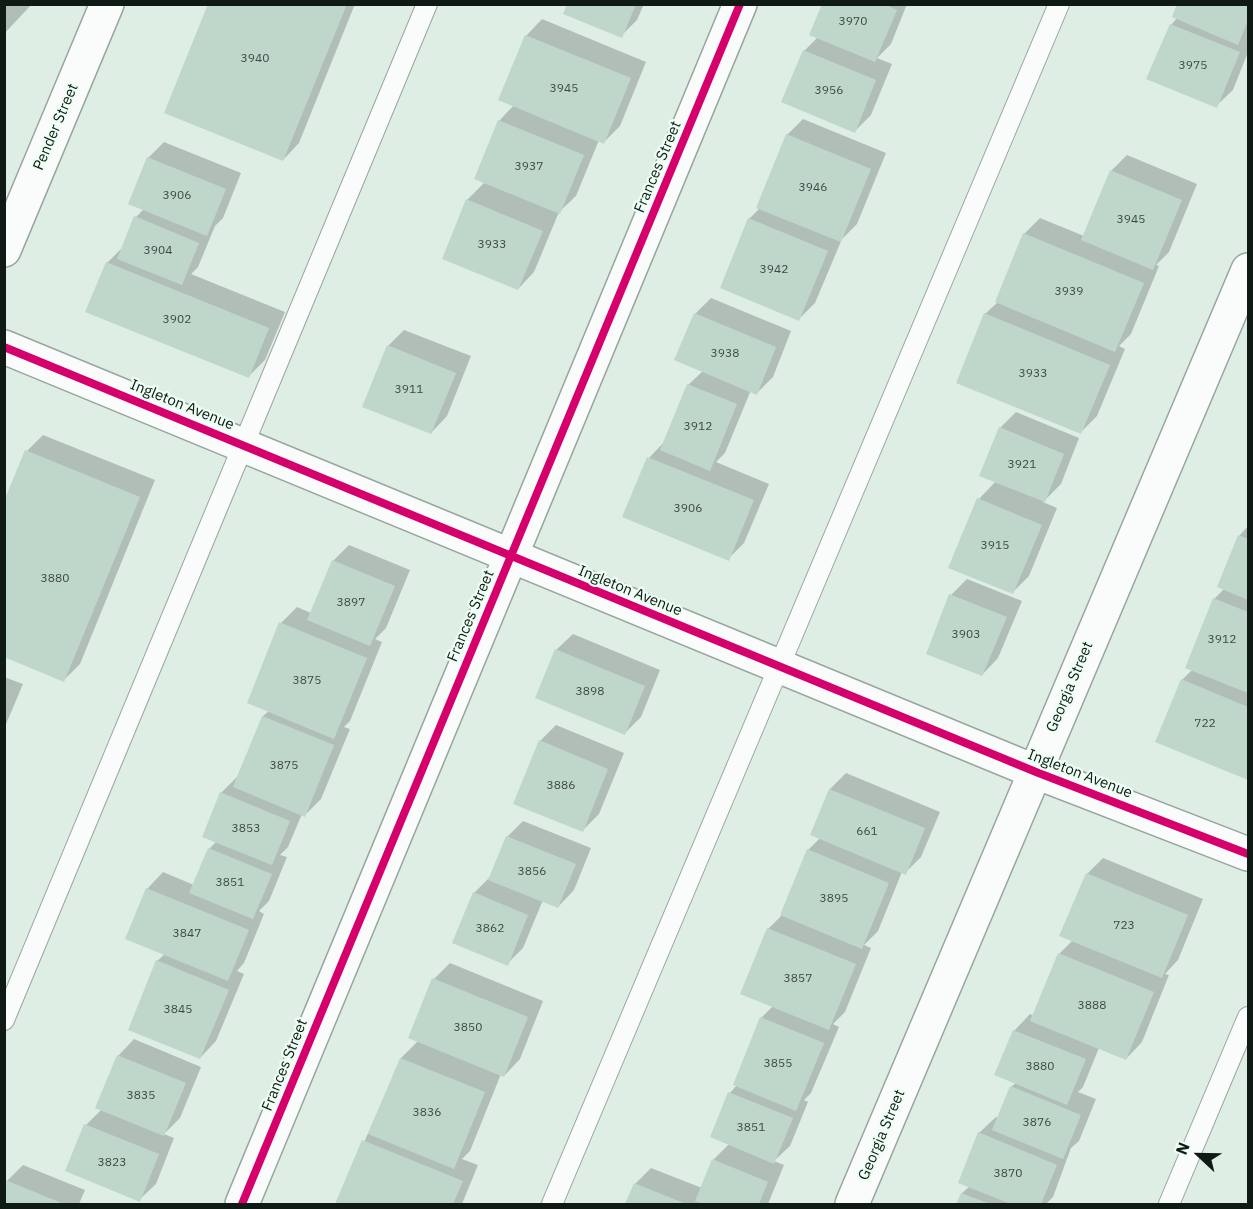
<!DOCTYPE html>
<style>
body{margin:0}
#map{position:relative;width:1253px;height:1209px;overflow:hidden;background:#deeee5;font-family:"IBM Plex Sans",sans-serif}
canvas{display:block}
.frame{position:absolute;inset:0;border:6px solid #101a14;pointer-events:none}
.north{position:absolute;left:1169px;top:1125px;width:60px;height:60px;-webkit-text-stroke:4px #edfef4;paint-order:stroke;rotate:292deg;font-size:16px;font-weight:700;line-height:24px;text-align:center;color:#101a14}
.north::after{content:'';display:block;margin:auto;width:21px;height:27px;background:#101a14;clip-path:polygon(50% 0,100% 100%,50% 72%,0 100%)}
</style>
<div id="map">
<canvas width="1253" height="1209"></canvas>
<div class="frame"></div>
<div class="north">N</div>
</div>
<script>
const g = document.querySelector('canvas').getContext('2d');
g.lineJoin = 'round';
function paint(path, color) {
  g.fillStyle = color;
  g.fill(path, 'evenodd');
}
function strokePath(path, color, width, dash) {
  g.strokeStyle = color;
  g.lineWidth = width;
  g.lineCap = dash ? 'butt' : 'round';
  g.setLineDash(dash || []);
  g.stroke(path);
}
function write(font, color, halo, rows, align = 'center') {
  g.font = font + ' "IBM Plex Sans",sans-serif';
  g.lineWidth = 4.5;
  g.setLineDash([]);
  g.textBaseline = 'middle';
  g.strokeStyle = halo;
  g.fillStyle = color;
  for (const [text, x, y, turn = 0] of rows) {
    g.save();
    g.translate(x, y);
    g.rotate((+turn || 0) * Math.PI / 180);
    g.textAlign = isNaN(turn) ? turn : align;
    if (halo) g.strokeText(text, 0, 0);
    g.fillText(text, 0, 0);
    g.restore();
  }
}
paint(new Path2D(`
 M4 4H32L4 34Z
 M210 4H355L299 143 283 160Z
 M568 4H644L637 20 621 36Z
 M823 4H907L891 44 877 58 892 64 871 115 855 131 804 51 818 37Z
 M1178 4H1248V52L1233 90 1216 106 1171 25 1177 18Z
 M542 19 646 62 620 126 604 142 599 140 576 196 559 212 534 272 518 289 467 200 485 182 499 121 514 105 526 36Z
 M803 119 886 153 857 224 842 239 815 303 799 319 749 219 760 208 787 135Z
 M164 142 241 173 223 218 215 226 198 267 191 274 285 312 265 360 249 376 107 263 123 247 136 217 144 209 148 158Z
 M1127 155 1197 184 1169 252 1156 265 1159 266 1131 334 1119 346 1125 349 1097 416 1081 432 985 314 998 302 1024 234 1040 218 1084 236 1111 171Z
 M711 298 791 331 773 377 757 393 751 390 725 453 716 462 769 484 744 543 728 559 624 517 649 458 665 441 688 385 703 371 695 314Z
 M404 330 471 356 447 416 431 433 388 346Z
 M1016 412 1079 438 1061 484 1043 502 1057 508 1029 576 1013 592 979 499 996 481 1000 428Z
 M43 435 155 480 80 664 64 680 27 451Z
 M1248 526V779L1157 741 1182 680 1193 669 1214 599 1225 588 1219 586 1240 535Z
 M349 545 410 570 386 628 375 639 382 642 350 721 344 727 350 729 321 799 305 815 302 814 288 847 280 855 287 857 269 901 259 911 264 914 244 963 237 971 244 974 216 1041 200 1058 157 961 165 954 147 889 163 872 194 885 209 849 217 841 221 793 237 777 263 716 269 711 281 623 297 607 311 613 333 561Z
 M967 579 1022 601 998 658 982 675 951 595Z
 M573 634 660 670 641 717 625 733 556 650Z
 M4 677 23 684 4 729Z
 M556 725 624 753 599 814 583 830 540 741Z
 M846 773 940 812 921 857 905 873 902 872 878 931 864 945 871 948 845 1012 833 1024 839 1027 811 1093 804 1100 808 1102 790 1146 774 1161 784 1165 768 1204H627L635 1184 651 1168 702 1188 714 1159 729 1144 730 1093 737 1085 761 1018 773 1006 768 929 781 916 808 850 820 838 830 789Z
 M523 821 591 848 574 890 558 907 543 900 523 948 507 964 474 893 490 877 507 837Z
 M1103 858 1203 899 1178 960 1165 974 1169 975 1142 1042 1126 1059 1099 1048 1083 1087 1078 1092 1096 1099 1079 1141 1071 1148 1053 1197 1046 1204H958L962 1193 970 1186 979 1133 996 1117 999 1118 1011 1087 1016 1083 1014 1031 1030 1014 1034 1016 1060 953 1073 940 1087 874Z
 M450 963 543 1001 520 1059 504 1076 501 1074 470 1151 462 1159 478 1165 462 1204H337L401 1058 418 1041 434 979Z
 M134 1039 201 1067 180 1118 164 1134 174 1138 156 1184 139 1200 86 1125 102 1109 118 1056Z
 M23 1165 85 1190 79 1204H4L7 1181Z`), '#0003');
paint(new Path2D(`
 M208 4H347L283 161 164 113Z
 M567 4H636L622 38 563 14Z
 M822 4H884L897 10 875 62 809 35Z
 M1177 4H1248V20L1238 45 1172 17Z
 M1170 24 1240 52 1217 108 1146 79Z
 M525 35 631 78 604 144 498 100Z
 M803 50 876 80 855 133 781 102Z
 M498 120 584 155 560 214 474 179Z
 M786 134 871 169 841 242 756 208Z
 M147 157 226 189 207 236 128 204Z
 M1110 170 1182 200 1153 270 1081 240Z
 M466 199 543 231 518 290 442 259Z
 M134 216 199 243 182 285 117 259Z
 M748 218 828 251 799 321 720 288Z
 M1023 233 1144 283 1115 352 995 302Z
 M106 262 269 328 249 378 85 312Z
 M694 313 776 347 757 395 674 360Z
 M984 313 1110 365 1081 434 956 383Z
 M387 345 456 373 431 434 362 407Z
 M687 384 737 404 710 471 660 450Z
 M999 427 1064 454 1045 502 979 476Z
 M25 450 140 497 64 682 4 657V501Z
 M647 457 754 500 729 561 622 517Z
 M977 498 1042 525 1013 594 948 568Z
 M1238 535 1248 539V600L1217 587Z
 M332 560 395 586 370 646 307 620Z
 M949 594 1007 617 982 676 926 654Z
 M1213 598 1248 612V693L1185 668Z
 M279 622 367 658 334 739 247 703Z
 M555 649 645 686 625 735 535 698Z
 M1181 679 1248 707V780L1155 742Z
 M262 716 334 745 305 817 233 787Z
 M539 740 608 769 583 832 513 804Z
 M829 789 925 828 906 875 810 835Z
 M220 792 290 821 272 865 202 837Z
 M506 836 576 864 558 908 488 880Z
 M208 848 272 874 253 919 189 893Z
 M807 849 889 883 862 949 780 915Z
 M1086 873 1188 915 1162 978 1059 936Z
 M146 888 249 930 228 981 125 939Z
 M473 892 528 915 508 966 452 943Z
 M767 928 856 964 829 1030 740 994Z
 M1058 953 1154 992 1126 1060 1030 1021Z
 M156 960 229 990 200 1059 128 1030Z
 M432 978 528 1017 504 1077 408 1038Z
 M760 1017 824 1043 796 1111 733 1085Z
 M1013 1030 1086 1059 1067 1105 994 1075Z
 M117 1055 186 1083 164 1136 95 1108Z
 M400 1058 485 1092 454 1169 368 1134Z
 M1010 1086 1081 1115 1063 1159 992 1130Z
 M728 1092 793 1118 774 1164 710 1137Z
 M84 1124 159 1154 140 1202 65 1171Z
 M978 1132 1057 1165 1041 1204H1011L958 1183Z
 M362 1140 463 1181 453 1204H335Z
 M712 1159 768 1182 759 1204H704L695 1201Z
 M5 1180 64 1204H4Z
 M634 1183 686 1204H625Z
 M961 1193 990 1204H956Z`), '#bfd7cb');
const service = new Path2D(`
 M4 1020 427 4
 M552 1204 1059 4
 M1169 1204 1248 1017`);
const minor = new Path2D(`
 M4 347 1036 772 1248 854
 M242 1204 740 4
 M852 1204 1248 270`);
const tertiary = new Path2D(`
 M4 250 107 4`);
strokePath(service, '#99a59f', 22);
strokePath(minor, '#99a59f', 36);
strokePath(tertiary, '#99a59f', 36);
strokePath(service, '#fafcfb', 20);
strokePath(minor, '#fafcfb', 33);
strokePath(tertiary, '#fafcfb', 33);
strokePath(new Path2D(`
 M4 347 1036 772 1248 854
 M242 1204 740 4`), '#d6006c', 8);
write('12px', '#3c4942', null, [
 ["3970",853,22],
 ["3940",255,59],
 ["3975",1193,66],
 ["3945",564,89],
 ["3956",829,91],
 ["3937",529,167],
 ["3946",813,188],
 ["3906",177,196],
 ["3945",1131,220],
 ["3933",492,245],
 ["3904",158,251],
 ["3942",774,270],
 ["3939",1069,292],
 ["3902",177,320],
 ["3938",725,354],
 ["3933",1033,374],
 ["3911",409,390],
 ["3912",698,427],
 ["3921",1022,465],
 ["3906",688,509],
 ["3915",995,546],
 ["3880",55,579],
 ["3897",351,603],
 ["3903",966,635],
 ["3912",1222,640],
 ["3875",307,681],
 ["3898",590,692],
 ["722",1205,724],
 ["3875",284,766],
 ["3886",561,786],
 ["3853",246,829],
 ["661",867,832],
 ["3856",532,872],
 ["3851",230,883],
 ["3895",834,899],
 ["723",1124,926],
 ["3862",490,929],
 ["3847",187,934],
 ["3857",798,979],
 ["3888",1092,1006],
 ["3845",178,1010],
 ["3850",468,1028],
 ["3855",778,1064],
 ["3880",1040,1067],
 ["3835",141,1096],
 ["3836",427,1113],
 ["3876",1037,1123],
 ["3851",751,1128],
 ["3823",112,1163],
 ["3870",1008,1174]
]);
write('15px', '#101a14', '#edfef4', [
 ["Pender Street",56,127,-67],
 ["Frances Street",658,167,-67],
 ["Ingleton Avenue",182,405,22],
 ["Ingleton Avenue",630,591,22],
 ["Frances Street",471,616,-67],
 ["Georgia Street",1070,687,-67],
 ["Ingleton Avenue",1080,774,21],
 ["Frances Street",285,1065,-68],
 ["Georgia Street",882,1135,-67]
]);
</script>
